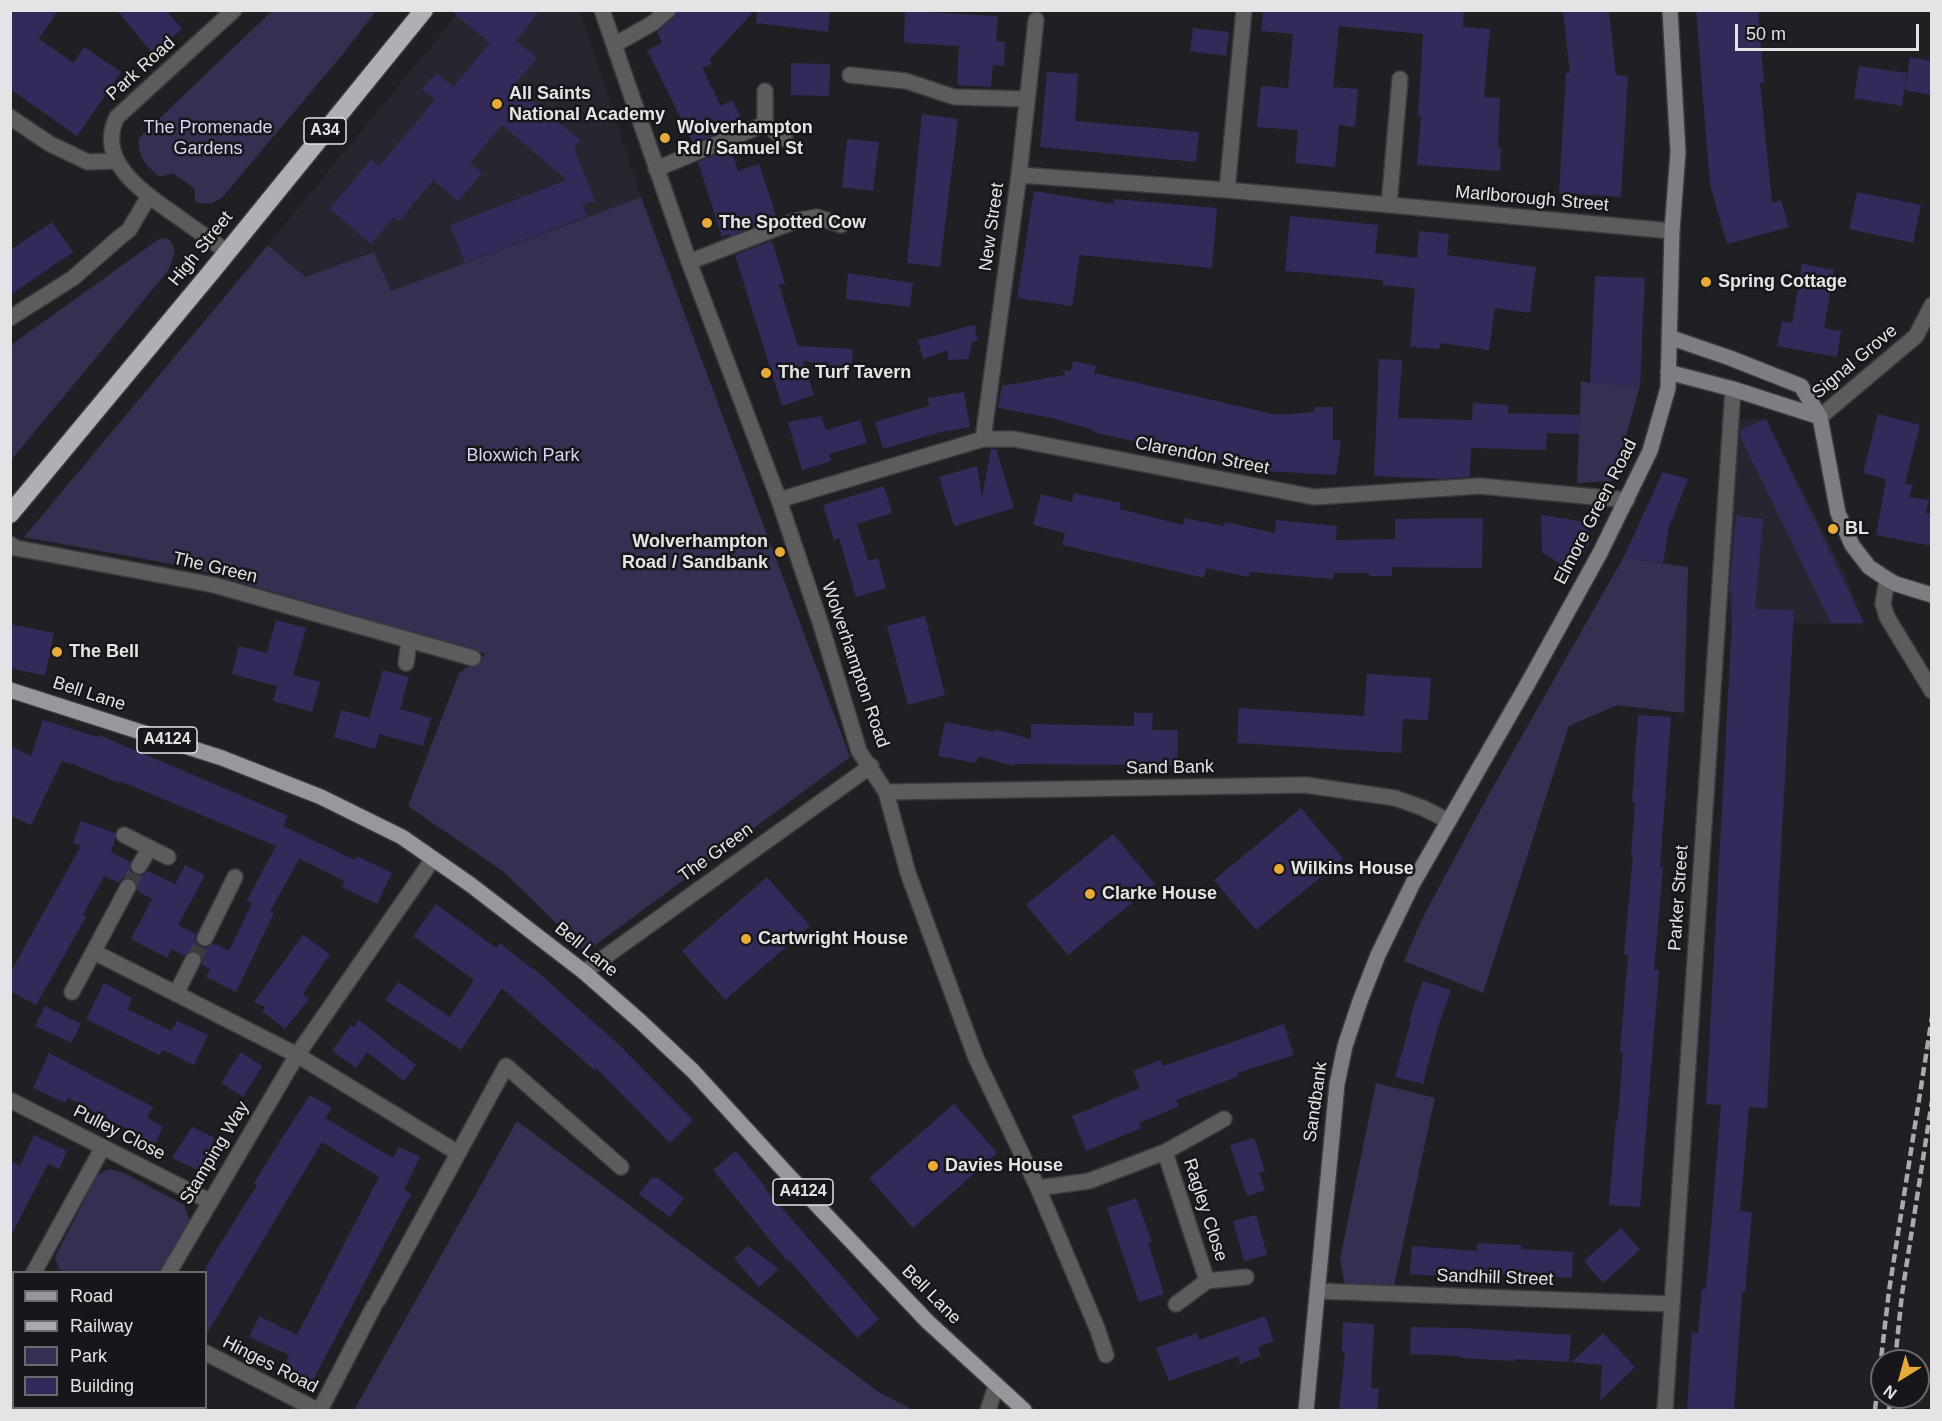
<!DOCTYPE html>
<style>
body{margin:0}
#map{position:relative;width:1942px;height:1421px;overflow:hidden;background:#202024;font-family:Helvetica,sans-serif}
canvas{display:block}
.frame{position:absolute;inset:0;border:12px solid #e4e4e7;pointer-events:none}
.legend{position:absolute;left:12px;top:1271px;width:195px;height:138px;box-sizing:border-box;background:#17171b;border:2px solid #69696d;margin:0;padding:8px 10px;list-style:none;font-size:18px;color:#e4e4e7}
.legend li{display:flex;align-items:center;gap:12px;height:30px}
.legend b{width:30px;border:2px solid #69696d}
.north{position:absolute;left:1870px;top:1349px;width:60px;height:60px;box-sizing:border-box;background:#17171b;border:2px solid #69696d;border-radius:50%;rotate:217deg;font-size:16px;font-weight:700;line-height:24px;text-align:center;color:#e4e4e7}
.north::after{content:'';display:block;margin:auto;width:21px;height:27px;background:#e7ac37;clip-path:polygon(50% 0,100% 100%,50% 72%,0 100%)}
.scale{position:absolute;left:1735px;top:24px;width:184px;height:27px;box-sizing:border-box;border:3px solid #e4e4e7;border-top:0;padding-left:8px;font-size:18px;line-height:21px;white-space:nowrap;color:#e4e4e7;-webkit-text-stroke:4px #17171b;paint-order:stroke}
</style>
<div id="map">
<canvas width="1942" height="1421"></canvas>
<div class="frame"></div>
<ul class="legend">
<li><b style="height:8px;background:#98979c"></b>Road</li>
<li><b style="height:8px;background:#ababaf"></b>Railway</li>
<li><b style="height:16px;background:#353051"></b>Park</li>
<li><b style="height:16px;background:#332a59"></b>Building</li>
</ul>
<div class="north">N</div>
<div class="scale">50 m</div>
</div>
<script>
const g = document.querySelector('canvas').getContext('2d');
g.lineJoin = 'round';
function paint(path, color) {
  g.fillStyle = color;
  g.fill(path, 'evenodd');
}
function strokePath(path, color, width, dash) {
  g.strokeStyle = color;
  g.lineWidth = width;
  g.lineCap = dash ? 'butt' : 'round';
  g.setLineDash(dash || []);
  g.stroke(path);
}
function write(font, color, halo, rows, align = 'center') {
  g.font = font + ' Helvetica,sans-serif';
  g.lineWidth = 5;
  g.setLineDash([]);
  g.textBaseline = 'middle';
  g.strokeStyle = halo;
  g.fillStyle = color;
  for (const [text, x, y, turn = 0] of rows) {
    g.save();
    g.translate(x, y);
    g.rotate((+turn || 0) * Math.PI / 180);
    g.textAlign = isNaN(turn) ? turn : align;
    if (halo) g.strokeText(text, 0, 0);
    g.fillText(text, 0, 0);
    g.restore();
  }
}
paint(new Path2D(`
 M460 11H580L641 197 391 291 374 252 305 277 268 245Z
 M1730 419H1766L1844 573 1865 625 1729 621Z`), '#272630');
paint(new Path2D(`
 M273 10 376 11 342 55 225 194C216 204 208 205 195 202V189L173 173 160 177C146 166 137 156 139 138Z
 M641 197 850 757 586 952 504 872 408 806 459 673 486 654 188 567 24 537 268 245 305 277 374 252 391 291Z
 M166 238C180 247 173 260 167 272L11 460V345L159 239Z
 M1581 381 1590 383 1640 386 1613 481 1577 483Z
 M1623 558 1688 567 1684 713 1617 705 1569 726 1483 993 1404 961 1423 917 1489 794Z
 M1376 1083 1435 1098 1393 1290 1345 1285 1340 1259Z
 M517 1121 880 1393 913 1410H354Z
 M109 1169 124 1173 184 1205 190 1221 160 1272H65L59 1269 55 1257 97 1175Z`), '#353051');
paint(new Path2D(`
 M15 10H58L39 39 74 63 84 47 121 72 77 136 10 89V18Z
 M117 10H166L182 29 153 54Z
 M450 10H540L516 41 537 58 514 85 580 140 574 148 596 204 592 201 583 205 587 216 465 263 450 225 567 180 502 125 470 163 482 173 458 201 433 180 399 221 394 217 371 244 330 209 371 159 379 166 435 100 422 89 436 73 453 87 490 43Z
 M677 10H755L710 59 712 64 702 68 721 106 732 100 742 120 725 130 693 143 647 50 662 43 657 32 674 17Z
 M757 10H830L828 32 756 23Z
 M1263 10H1464L1463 27 1490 29 1484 97 1500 98 1498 148H1501L1500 171 1417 165 1421 116H1418L1423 34 1339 26 1333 87 1358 89 1355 127 1339 125 1335 167 1295 163 1298 130 1257 127 1261 86 1288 88 1293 34 1261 31Z
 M1575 10H1609L1616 75 1628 76 1621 197 1559 193 1566 73H1570L1563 12Z
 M1696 10H1758L1764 83H1760L1772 203 1781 200 1789 227 1727 244 1710 185Z
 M905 11 998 16 996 41 1005 42 1004 66 993 65 991 87 957 85 959 46 906 43 904 41Z
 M1193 28 1229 32 1226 56 1190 51Z
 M1910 57 1932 61V95L1905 90Z
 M791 63 830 64 829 96 791 95Z
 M1859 66 1907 73 1902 106 1854 98Z
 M1047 72 1078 74 1075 121 1199 132 1196 162 1040 147Z
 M922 114 958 119 940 267 907 263Z
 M847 139 879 142 873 191 842 187Z
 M731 149 738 171 759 164 777 218 730 236 729 234 722 237 698 162Z
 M1034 191 1114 204V199L1217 208 1212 268 1080 255 1072 306 1017 298Z
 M1857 192 1921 205 1913 243 1849 229Z
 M1290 216 1378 225 1375 253 1417 258 1419 231 1449 234 1447 255 1536 267 1530 313 1495 308 1489 350 1440 343 1439 349 1410 347 1415 288 1383 285V280L1285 271Z
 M52 222 73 252 10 295V250Z
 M772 241 785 284 779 285 798 346 853 349 852 369 803 361 814 395 782 406 735 255Z
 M1802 264 1834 270 1824 328 1841 331 1837 357 1777 346 1782 321 1792 323Z
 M848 273 913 283 910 307 846 299Z
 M1595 276 1645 278 1640 386 1590 383Z
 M973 325H976L975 330 978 340 972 342 968 359 948 360V350L923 359 918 340Z
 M1379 359 1402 360 1398 418 1472 420 1473 403 1508 405V413L1580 415 1579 434 1547 433 1546 450 1471 448 1470 477 1442 479 1374 476Z
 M1073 361 1096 366 1094 373 1277 415 1314 412 1315 407H1333V440L1341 441 1336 475 1265 471 1093 432V430L1052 418 998 408 1002 386 1065 375 1064 370 1071 371Z
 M964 392 970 427 941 432 883 449 875 422 929 406 928 398Z
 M1878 414 1920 425 1905 484 1913 485 1909 497 1929 500 1926 513 1932 514V546L1876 535 1886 479 1863 473Z
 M821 416 826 430 860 420 867 443 829 454 831 461 802 470 788 422Z
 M1766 419 1864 623H1831L1740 436V430Z
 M991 449H996L1014 508 954 526 939 477 977 466 982 497Z
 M1663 472 1688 479 1669 527 1663 563 1623 558Z
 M884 486 892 513 857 524 868 561 878 558 886 588 856 597 839 538 834 540 823 505Z
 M1074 493 1121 503 1120 509 1183 525 1184 518 1224 526 1225 522 1275 533 1276 520 1337 526 1336 540 1395 539V519L1483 518 1482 568 1392 567V576H1369V573H1334L1333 579 1250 572 1249 577 1206 568 1204 578 1062 545 1065 533 1033 525 1041 494 1072 502Z
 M1541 515 1580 521 1588 531 1589 544 1572 572 1542 552Z
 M1736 516 1763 519 1755 609 1794 610 1767 1108 1749 1107 1740 1211 1752 1212 1745 1292H1742L1734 1410H1687L1692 1332 1698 1333 1702 1289H1706L1721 1105 1706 1104 1732 622V593L1729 592Z
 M925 616 945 695 908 705 887 626Z
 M276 620 306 628 293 675 320 682 312 712 273 701 277 686 232 674 239 646 267 653Z
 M10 624 54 633 45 676 10 668Z
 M383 670 409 677 400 709 431 718 423 746 379 734 375 749 334 737 341 710 369 718Z
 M1367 674 1431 678 1428 720 1403 719 1401 753 1237 743 1239 708 1364 716Z
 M1134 713H1153L1152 730H1178L1177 765H1152L1151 774H1134V765L1013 764V766L978 756 976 763 938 756 945 722 994 732 995 729 1031 739V724L1134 726Z
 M1638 715 1671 717 1660 867H1663L1654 970H1659L1640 1207 1609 1205 1616 1121H1618L1623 1052H1620L1628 955 1624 954 1633 856H1631L1635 802H1632Z
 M43 720 98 737 99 735 231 791 288 816 283 826 355 860 357 856 392 873 377 904 342 887 345 881 299 859 270 912 274 913 236 992 206 977 210 969 202 965 203 959 198 952 192 950 184 956 171 949 167 958 131 939 152 899 137 891V882L132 878H123L119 883 104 876 83 915 86 917 36 1005 10 991V973L81 846 73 843 81 821 115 833V839L111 852 130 862V870L134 875H143L148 871 175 884 185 865 205 875 178 925 196 934 195 939 200 946 206 948 214 943 229 951 252 903 247 900 276 846 120 781 119 783 71 763 70 764 62 761 31 825 10 816V746L31 756Z
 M1301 808 1343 859 1256 930 1214 880Z
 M1113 834 1155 884 1068 955 1026 905Z
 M767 877 810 926 725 1000 682 951Z
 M436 904 496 948 500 943 532 969 533 968 618 1044 693 1120 670 1143 596 1068 594 1070 502 988 461 1050 385 1000 398 982 450 1017 474 980 413 936Z
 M303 935 330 954 303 994 309 999 285 1029 262 1011 265 1007 254 1002Z
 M1423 981 1451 990 1437 1030 1423 1084 1395 1077 1411 1021 1409 1020Z
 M104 983 132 998 127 1009 171 1031 177 1021 208 1035 194 1065 163 1050 159 1055 86 1019Z
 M45 1006 81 1024 71 1043 35 1026Z
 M359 1020 416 1065 404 1081 367 1052 356 1068 332 1051 351 1025 354 1027Z
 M1284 1024 1294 1055 1237 1073 1239 1076 1176 1100 1179 1106 1139 1123 1141 1128 1086 1151 1072 1116 1140 1088 1133 1071 1160 1060 1163 1066Z
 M241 1052 262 1066 243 1097 221 1083Z
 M49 1053 153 1107 147 1118 163 1127 155 1144 68 1098 65 1103 33 1088Z
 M310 1095 332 1108 325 1118 393 1158 399 1147 420 1157 404 1190 411 1194 311 1384 282 1370 289 1355 249 1337 259 1316 297 1335 379 1177 322 1142 206 1335V1267L257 1185 254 1183 282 1138Z
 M954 1104 997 1153 913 1228 869 1178Z
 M192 1127 215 1138 200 1171 172 1158Z
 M34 1135 67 1151 59 1169 48 1164 10 1237V1161L20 1166Z
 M1254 1138 1265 1171 1259 1173 1265 1190 1247 1196 1230 1145Z
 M736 1151 766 1188 765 1189 879 1319 857 1338 789 1260 788 1262 713 1170Z
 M651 1178H658L684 1198 670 1217 639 1194Z
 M1136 1198 1152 1242 1148 1243 1164 1294 1139 1302 1107 1208Z
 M1256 1215 1267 1255 1244 1261 1233 1221Z
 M1621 1228 1640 1250 1603 1283 1584 1261Z
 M1477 1243 1521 1245V1249L1573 1252 1572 1278 1467 1272V1278L1410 1274 1412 1246 1477 1251Z
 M748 1246 779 1269 759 1287 734 1258Z
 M1265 1316 1274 1341 1258 1347 1261 1356 1240 1364 1238 1356 1169 1381 1156 1348 1197 1333 1199 1340Z
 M1343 1322 1374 1324 1371 1388 1379 1389 1377 1410H1339L1345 1352 1342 1351Z
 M1411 1327 1463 1328 1571 1335 1569 1362 1515 1359V1361L1461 1358V1356L1410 1354Z
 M1603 1333 1635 1367 1600 1401 1602 1365 1571 1362Z`), '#332a59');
strokePath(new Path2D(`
 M128 887 139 866
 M193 960 205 938`), '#3d3d41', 15, [15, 8]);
const street = new Path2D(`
 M602 10 689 262 779 500 821 625 859 751 886 792 908 873 976 1058 1038 1188 1097 1328 1106 1355
 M614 45 653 23 668 10
 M850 75 906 81 954 97 1026 99
 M765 91V124L785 139
 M10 117 50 144 88 162 117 161
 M656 169 765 124
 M1019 175 1227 190 1672 231
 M1227 190 1244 10
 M1389 205 1400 79
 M226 251C209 239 191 226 174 214 143 192 95 161 117 117L234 10
 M689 262 795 221 817 217 841 225
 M10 318 73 278 120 237 129 230 149 196
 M1820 417 1916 336 1932 305
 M983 439 1019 175 1036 20
 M779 500 983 439H1014L1314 497 1480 486 1627 500
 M10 544 16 548 214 585 473 658
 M1887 579 1883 604 1887 617 1932 691
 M406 663 409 641
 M886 792 1306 785 1395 798 1423 808 1449 821
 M124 835 168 857
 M139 866 150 848
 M205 938 235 877
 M94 952 297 1055 458 1153
 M584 972 871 766
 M72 992 128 887
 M176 994 193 960
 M10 1100 209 1201
 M1165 1152 1207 1281
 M1038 1188 1089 1181 1165 1152 1224 1119
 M34 1272 103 1147
 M169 1272 297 1055 433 859
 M1317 1291 1672 1304
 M378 1300 506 1066 621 1167
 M1176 1304 1207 1281 1246 1277
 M10 1315 14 1310
 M206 1353 317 1410
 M320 1410 374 1306
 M988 1410 996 1386
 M1665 1410 1733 389`);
const secondary = new Path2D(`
 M1669 337 1730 358 1801 386 1820 417 1838 513 1852 545 1869 567 1887 579 1896 584 1932 595
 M1668 372 1733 389 1820 417
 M1306 1410 1337 1084 1345 1046 1360 1001 1378 955 1413 883 1527 685 1600 553 1650 451 1668 388 1672 231 1678 152 1670 10`);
const primary = new Path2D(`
 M10 690 222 758 321 797 402 837 471 885 584 972 641 1022 693 1071 790 1177 928 1322 1024 1410`);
const highway = new Path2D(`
 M10 514 212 271 424 10`);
strokePath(street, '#3b3b3f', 18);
strokePath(secondary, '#3b3b3f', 18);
strokePath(primary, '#3b3b3f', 18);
strokePath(highway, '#3b3b3f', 21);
strokePath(street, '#5c5c5e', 15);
strokePath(secondary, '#7e7d81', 15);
strokePath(primary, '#98979c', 15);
strokePath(highway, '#afafb4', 18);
strokePath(new Path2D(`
 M1895 1361 1902 1294 1932 1101
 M1875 1410 1889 1291 1932 1017
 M1889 1410 1891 1397`), '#ababaf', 4.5, [9, 4.5]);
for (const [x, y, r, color] of [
 [497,104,6,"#e7ac37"],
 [665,138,6,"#e7ac37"],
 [707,223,6,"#e7ac37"],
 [1706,282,6,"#e7ac37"],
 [766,373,6,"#e7ac37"],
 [1833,529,6,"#e7ac37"],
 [780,552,6,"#e7ac37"],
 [57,652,6,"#e7ac37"],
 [1279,869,6,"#e7ac37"],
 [1090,894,6,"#e7ac37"],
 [746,939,6,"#e7ac37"],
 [933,1166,6,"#e7ac37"]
]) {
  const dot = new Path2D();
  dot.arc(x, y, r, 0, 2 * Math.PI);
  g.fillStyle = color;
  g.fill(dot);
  strokePath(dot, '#17171b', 2);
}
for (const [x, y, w] of [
 [325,131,42],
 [167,740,60],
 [803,1192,60]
]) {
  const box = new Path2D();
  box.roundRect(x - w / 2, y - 13, w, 26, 4.5);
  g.fillStyle = '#17171b';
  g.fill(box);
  strokePath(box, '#e4e4e7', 1.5);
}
write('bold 16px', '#e4e4e7', null, [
 ["A34",325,131],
 ["A4124",167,740],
 ["A4124",803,1192]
]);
write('18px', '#e4e4e7', '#17171b', [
 ["Park Road",141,69,-42],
 ["Marlborough Street",1532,199,5],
 ["New Street",992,227,-82],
 ["High Street",201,249,-51],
 ["Signal Grove",1855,362,-40],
 ["Clarendon Street",1202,456,11],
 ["Elmore Green Road",1596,512,-63],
 ["The Green",215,568,13],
 ["Wolverhampton Road",855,665,71],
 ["Bell Lane",89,694,18],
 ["Sand Bank",1170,768,-1],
 ["The Green",716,853,-36],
 ["Parker Street",1679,898,-86],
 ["Bell Lane",586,950,39],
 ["Sandbank",1316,1102,-82],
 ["Pulley Close",119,1133,27],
 ["Stamping Way",215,1153,-59],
 ["Ragley Close",1205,1210,72],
 ["Sandhill Street",1495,1278,2],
 ["Bell Lane",931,1295,45],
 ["Hinges Road",270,1365,27]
]);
write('bold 18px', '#e4e4e7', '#17171b', [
 ["All Saints",509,94],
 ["National Academy",509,115],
 ["Wolverhampton",677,128],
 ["Rd / Samuel St",677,149],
 ["The Spotted Cow",719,223],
 ["Spring Cottage",1718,282],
 ["The Turf Tavern",778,373],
 ["BL",1845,529],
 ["Wolverhampton",768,542,"right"],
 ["Road / Sandbank",768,563,"right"],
 ["The Bell",69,652],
 ["Wilkins House",1291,869],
 ["Clarke House",1102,894],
 ["Cartwright House",758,939],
 ["Davies House",945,1166]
], 'left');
write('18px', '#d6d3f4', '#17171b', [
 ["The Promenade",208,128],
 ["Gardens",208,149],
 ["Bloxwich Park",523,456]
]);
</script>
